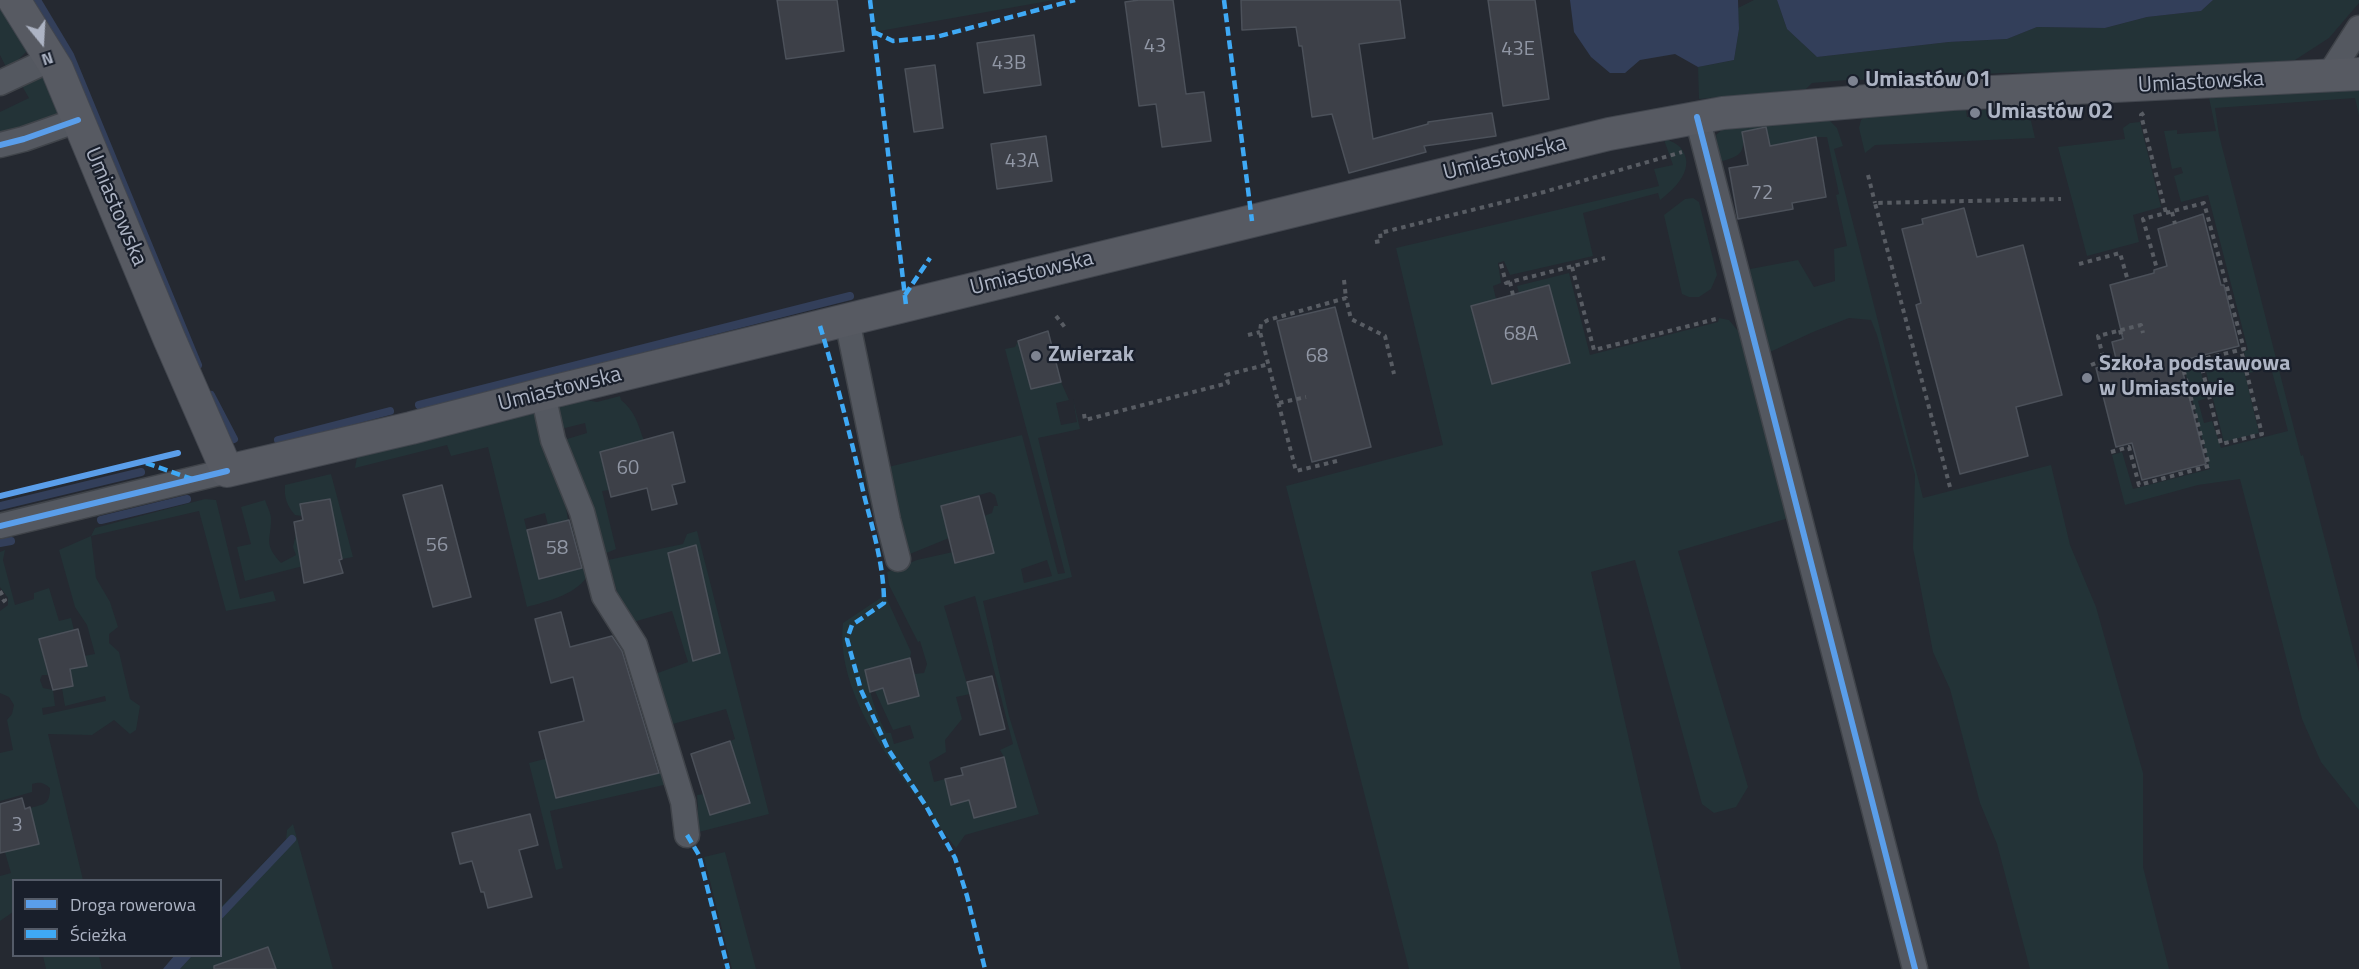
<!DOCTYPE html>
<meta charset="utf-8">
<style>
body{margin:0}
#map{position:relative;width:2359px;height:969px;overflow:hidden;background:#252931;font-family:"Titillium Web",sans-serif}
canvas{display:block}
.legend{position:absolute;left:12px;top:879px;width:210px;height:78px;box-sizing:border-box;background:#191f2b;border:2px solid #545b68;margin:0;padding:8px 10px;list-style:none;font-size:18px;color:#adb4c4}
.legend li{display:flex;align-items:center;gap:12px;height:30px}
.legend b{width:30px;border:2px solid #545b68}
.north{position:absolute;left:12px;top:12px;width:60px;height:60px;-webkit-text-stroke:4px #191f2b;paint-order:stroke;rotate:162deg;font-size:16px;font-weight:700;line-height:24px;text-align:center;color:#adb4c4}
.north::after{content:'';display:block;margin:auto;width:21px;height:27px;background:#adb4c4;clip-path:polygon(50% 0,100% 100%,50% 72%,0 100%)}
</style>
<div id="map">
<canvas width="2359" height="969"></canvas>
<ul class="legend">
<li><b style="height:8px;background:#5a9eea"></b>Droga rowerowa</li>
<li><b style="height:8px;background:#3fa9f5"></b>Ścieżka</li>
</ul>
<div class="north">N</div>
</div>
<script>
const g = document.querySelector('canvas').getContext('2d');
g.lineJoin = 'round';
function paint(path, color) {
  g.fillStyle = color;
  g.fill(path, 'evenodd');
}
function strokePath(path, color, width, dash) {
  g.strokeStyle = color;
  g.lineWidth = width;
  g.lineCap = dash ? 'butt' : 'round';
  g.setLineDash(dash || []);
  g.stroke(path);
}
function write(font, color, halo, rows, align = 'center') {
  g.font = font + ' "Titillium Web",sans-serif';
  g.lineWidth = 4.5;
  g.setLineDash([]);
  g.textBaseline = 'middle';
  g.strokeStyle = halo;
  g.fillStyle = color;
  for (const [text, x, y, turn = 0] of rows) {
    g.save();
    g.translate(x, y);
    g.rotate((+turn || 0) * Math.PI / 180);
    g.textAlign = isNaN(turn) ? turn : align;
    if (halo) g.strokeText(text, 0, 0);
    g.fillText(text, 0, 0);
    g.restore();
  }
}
paint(new Path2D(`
 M0 0 27 51 13 65H5L0 55Z
 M870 0H1054L874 32Z
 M1754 0H1777L1787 29 1817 57 1949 42 2007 39 2037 27 2105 28 2147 17 2201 11 2213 0H2359V3L2329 38 2295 60 2160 71 2001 73 1858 80V78H1848L1847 80 1812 83 1806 89 1699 99 1698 67 1734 60 1739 29 1738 8Z
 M36 74 44 77 58 104 57 118 0 140V112L29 98 22 86Z
 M2359 87V116L2355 98 2215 108 2219 135 2301 456 2303 455 2359 672V810L2321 762 2302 719 2240 479 2198 485 2125 505 2112 455 2122 452 2133 489 2210 469 2184 367 2199 363 2207 398 2198 401 2204 423 2212 421 2221 448 2288 431 2271 368 2249 373 2244 351 2248 350 2208 195 2181 202 2174 176 2183 173 2181 167 2172 169 2164 131 2177 130V134L2216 131 2209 98 2217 92Z
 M2023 107 2031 121 2035 138 1875 145 1865 153 1859 128 1861 120 1866 116 1966 110 1967 117 1981 116V110Z
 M1829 120 1837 128 1843 146 1834 149 1923 498 2051 465 2070 545 2096 607 2143 773V867L2169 969H2030L1997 844 1980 803 1950 689 1933 652 1913 548 1915 475 1877 335 1871 320 1849 318 1813 332 1770 352 1761 335 1745 270 1798 260 1814 287 1835 281 1834 249 1847 246 1836 195 1839 194 1827 137H1816L1771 152 1766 127 1742 132C1746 154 1740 156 1719 162L1716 135 1726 126Z
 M2140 122 2161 207 2133 215 2139 242 2087 256 2058 147 2125 139 2123 128 2130 123Z
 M1663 137C1668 140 1676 143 1680 147 1697 167 1676 188 1660 200L1658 193 1583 213 1593 256 1510 275 1504 261 1498 263 1501 283 1493 286 1496 299 1471 307 1492 384 1570 363 1549 286 1519 293 1517 286 1569 273 1590 355 1718 322 1719 318 1729 320 1738 331 1792 517 1678 551 1748 787 1736 807 1714 813 1702 804 1635 560 1591 572 1681 969H1409L1286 486 1443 445 1396 248 1659 186 1654 169 1673 165Z
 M1693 198 1699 202 1717 275 1711 289 1699 297H1689L1682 294 1664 215 1685 199Z
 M1018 341 1031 389 1061 382 1069 400 1056 403 1061 425 1077 422 1073 399 1080 429 1038 438 1072 577 983 601 1009 716 1039 814 965 835 956 848C911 788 834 703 843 623L885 595 911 652 910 658 865 670C871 696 874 708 886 733H891L894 744 914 738 910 725 893 730 875 691 884 688 888 704 919 696 914 674 924 673 927 664 920 641 918 642 889 585 887 572 917 560 953 552 956 563 994 553 984 516 992 513 994 506H998L995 495 990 492 941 506 949 538 905 556 883 548 863 473 1022 435 1058 574 1065 573 1005 349 1015 347ZM1047 560 1052 576 1024 583 1021 569ZM975 596 1013 744 1000 750 1004 757 1016 807 974 817 969 800 951 804 945 779 934 782 929 762 946 752 945 740 962 719 956 697 970 694 944 606Z
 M2242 362 2259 433 2224 442 2206 371Z
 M620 396 621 400C635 411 638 424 644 441L600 452 609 490 602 491 616 549 604 554 561 438 567 439 587 433 585 423 561 429 556 411 563 405 586 400 597 402Z
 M535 413 564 496 568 520 548 525 545 513 524 519 539 579 587 567 589 573C579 594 548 601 527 607L488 447 451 456 447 445 355 468 357 457Z
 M331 474 353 557 342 559 330 499 301 504 302 516 295 515C287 506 284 497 285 485Z
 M205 499 216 500 240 599 273 591 276 601 226 611 199 511 91 536 96 578 110 602 118 627 109 634V643L119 652 130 699 140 706 136 730 130 734 114 720 92 735 48 734 83 880H14L13 912 0 921V876L11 873 4 849 30 808C44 804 50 805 50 788 43 782 40 782 32 784V792L0 801V753L13 750 7 720 12 714 14 705 9 697 0 693V611L8 605V598L0 587V552L5 550 3 560 15 605 34 599V593L49 588 59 621 71 618 74 630 39 639 48 675H42L40 680 43 688 53 690 55 706 42 708 43 715 106 701 105 696 65 706 62 688 73 685 70 669 86 666 84 656 95 654 87 625 75 607 59 550 91 536 95 528Z
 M265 500C267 506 271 513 271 519 271 541 263 543 281 563L296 555 293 547 296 534 306 532 311 564 245 581 237 547 251 544 241 507Z
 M697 531 769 814 691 834V813L698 810 697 795 704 794 711 815 749 803 730 741 735 739 726 709 666 726 655 674 688 662 672 611 633 622 619 599 608 560 683 544 687 534Z
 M646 733 657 745 550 771 557 798 664 772 668 784 550 811 563 868 556 870 529 763Z
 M293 824 333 969H276L268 947 216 966 217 969H180L192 956H220L221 907 286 840 287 830Z
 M725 852 756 969H732L704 857Z
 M43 956H99L102 969H46Z`), '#233337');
paint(new Path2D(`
 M1570 0H1738L1739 29 1734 60 1698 67 1675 54 1640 60 1625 73H1610L1591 57 1574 32Z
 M1777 0H2213L2201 11 2147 17 2105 28 2037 27 2007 39 1949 42 1817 57 1787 29Z
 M174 956H192L180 969H163Z`), '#333f5a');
strokePath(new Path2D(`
 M37 0 70 55 198 365
 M211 395 234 439
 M419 405 850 296
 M278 440 390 411
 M0 506 141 472
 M101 520 187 499
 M0 543 11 541
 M220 915 292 839`), '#333f5a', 8);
const building = new Path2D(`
 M777 0H837L844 51 786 59Z
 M1139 0H1173L1186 94 1204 92 1211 141 1162 147 1156 104 1139 106 1125 2Z
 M1241 0H1400L1405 38 1359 44 1373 139 1428 124V122L1492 113 1496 136 1424 146 1426 152 1349 173 1332 114 1312 117 1302 46H1299L1296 27 1242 30Z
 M1488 0H1535L1549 99 1503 106Z
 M1034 35 1041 85 984 93 977 43Z
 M935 65 943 128 914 132 905 69Z
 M1766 127 1770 146 1816 137 1826 197 1792 203 1793 209 1738 219 1729 168 1748 165 1742 132Z
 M1046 136 1052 181 997 189 991 144Z
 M1964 208 1977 257 2023 245 2062 395 2016 407 2028 456 1960 474 1916 305 1921 303 1902 229 1923 224 1922 219Z
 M2203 214 2221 285H2224L2239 346 2180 361 2206 464 2142 480 2132 443 2116 447 2096 368 2117 363 2112 342 2123 339 2110 285 2154 273V270L2167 266 2158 229Z
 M1549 285 1570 363 1492 384 1471 306Z
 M1335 307 1371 447 1312 462 1277 321Z
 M1048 331 1061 382 1031 389 1018 341Z
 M673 432 685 482 672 485 677 504 652 510 647 488 611 497 600 452Z
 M442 485 471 597 433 607 403 495Z
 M979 496 994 553 955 563 941 506Z
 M330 499 342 559 339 560 343 573 304 583 294 522 303 520 300 504Z
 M569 520 582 568 539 579 527 530Z
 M696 545 720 653 693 661 668 553Z
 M561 612 570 647 612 636 622 651 659 773 556 798 539 732 584 721 573 677 551 683 535 619Z
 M78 629 87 666 70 669 73 686 53 690 39 639Z
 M910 658 919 696 888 704 883 688 870 692 865 670Z
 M992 676 1005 729 980 735 967 682Z
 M730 741 750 803 710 815 691 754Z
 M1004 757 1016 807 974 818 969 800 951 805 945 779 963 775 961 768Z
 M22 798 25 809 30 807 39 844 0 853V804Z
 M530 814 538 845 519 850 532 897 488 908 484 892H481L472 861 460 864 452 833Z
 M268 947 276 969H214V966Z`);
paint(building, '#3d4048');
strokePath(building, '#4c515a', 1.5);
const minor = new Path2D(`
 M2329 75 2359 28
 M0 83 51 59
 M1697 117 1915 969
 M0 145 24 139 78 120
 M847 320 888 520 898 559
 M543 394 553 440 582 512 604 596 635 645 683 802 687 835
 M0 526 227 471`);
const major = new Path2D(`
 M14 0 57 69 169 338 227 471 411 428 543 394 1609 134 1723 113 1952 94 2359 74`);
strokePath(minor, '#40444a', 27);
strokePath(major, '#42464e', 34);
strokePath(new Path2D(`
 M2144 113 2141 115 2166 213
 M1868 175 1875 203
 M2172 212 2175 224
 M1375 242 1381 241 1380 233 1544 192 1682 152
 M1501 264 1506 283 1510 282
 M2079 264 2120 253 2128 281
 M1572 267 1594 350 1716 319
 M1344 280 1346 298
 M1513 295 1510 282 1605 258
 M1056 316 1067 330
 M2120 330 2122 339
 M1248 335 1260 332
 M2200 360 2221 444 2262 434 2241 350
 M2091 365 2104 360
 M2105 366 2098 336 2141 325 2143 333
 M1279 403 1306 397
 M1084 414 1085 420 1228 383 1226 375 1269 364
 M2111 452 2129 447 2139 485 2209 466 2182 364 2244 349 2204 203 2143 219 2157 269
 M1337 461 1296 471 1260 332 1261 324 1268 320 1346 298 1351 319 1385 336 1394 374
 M1950 487 1875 203 2061 199
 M0 591 5 600 0 604`), '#585c63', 4, [4.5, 4.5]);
strokePath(minor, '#545860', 24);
strokePath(major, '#575a62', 32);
strokePath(new Path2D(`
 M870 0 906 305
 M1224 0 1252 221
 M874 32 893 41 936 37 1075 0
 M905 295 930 258
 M820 326C837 382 851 438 864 495 873 530 884 566 884 603L852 625 847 639 861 690 888 749 926 806 955 858 967 896 985 969
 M146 463 192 479
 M687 835 699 855 728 969`), '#3fa9f5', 4.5, [9, 4.5]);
strokePath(new Path2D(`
 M1697 117 1915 969
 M0 145 24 139 78 120
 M0 496 178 453
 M0 526 227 471`), '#5a9eea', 6);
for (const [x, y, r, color] of [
 [1853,81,6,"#7d8391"],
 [1975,113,6,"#7d8391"],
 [1036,356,6,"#7d8391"],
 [2087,378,6,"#7d8391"]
]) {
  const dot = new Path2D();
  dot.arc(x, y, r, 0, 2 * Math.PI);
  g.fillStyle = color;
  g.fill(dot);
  strokePath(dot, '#191f2b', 2);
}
write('20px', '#9197a5', null, [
 ["43",1155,47],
 ["43E",1518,50],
 ["43B",1009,64],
 ["43A",1022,162],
 ["72",1762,194],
 ["68A",1521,335],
 ["68",1317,357],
 ["60",628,469],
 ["56",437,546],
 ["58",557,549],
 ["3",17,826]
]);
write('bold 22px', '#adb4c4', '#191f2b', [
 ["Umiastów 01",1865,81],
 ["Umiastów 02",1987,113],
 ["Zwierzak",1048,356],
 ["Szkoła podstawowa",2099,365],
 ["w Umiastowie",2099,390]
], 'left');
write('22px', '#adb4c4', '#191f2b', [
 ["Umiastowska",2201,83,-3],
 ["Umiastowska",1505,159,-14],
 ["Umiastowska",115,207,67],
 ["Umiastowska",1032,274,-14],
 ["Umiastowska",560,390,-14]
]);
</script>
